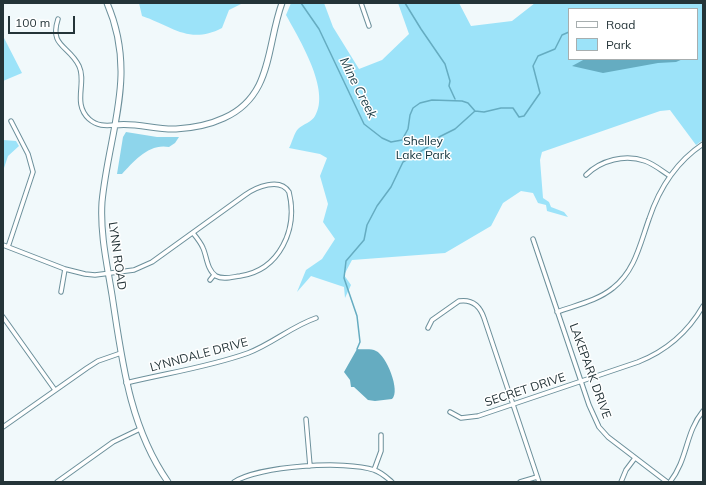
<!DOCTYPE html>
<style>
body{margin:0}
#map{position:relative;width:706px;height:485px;overflow:hidden;background:#f1f9fb;font-family:Mulish,sans-serif}
canvas{display:block}
.frame{position:absolute;inset:0;border:4px solid #243438;pointer-events:none}
.legend{position:absolute;left:568px;top:8px;width:130px;height:52px;box-sizing:border-box;background:#fff;border:1px solid #a7aeaf;margin:0;padding:5px 7px;list-style:none;font-size:12px;color:#243438}
.legend li{display:flex;align-items:center;gap:8px;height:20px}
.legend b{width:20px;border:1px solid #a7aeaf}
.scale{position:absolute;left:8px;top:16px;width:67px;height:18px;box-sizing:border-box;border:2px solid #243438;border-top:0;padding-left:5px;font-size:12px;line-height:14px;white-space:nowrap;color:#243438;-webkit-text-stroke:3px #fff;paint-order:stroke}
</style>
<div id="map">
<canvas width="706" height="485"></canvas>
<div class="frame"></div>
<ul class="legend">
<li><b style="height:5px;background:#fff"></b>Road</li>
<li><b style="height:11px;background:#9ce3f9"></b>Park</li>
</ul>
<div class="scale">100 m</div>
</div>
<script>
const g = document.querySelector('canvas').getContext('2d');
g.lineJoin = 'round';
function paint(path, color) {
  g.fillStyle = color;
  g.fill(path, 'evenodd');
}
function strokePath(path, color, width, dash) {
  g.strokeStyle = color;
  g.lineWidth = width;
  g.lineCap = dash ? 'butt' : 'round';
  g.setLineDash(dash || []);
  g.stroke(path);
}
function write(font, color, halo, rows, align = 'center') {
  g.font = font + ' Mulish,sans-serif';
  g.lineWidth = 3;
  g.setLineDash([]);
  g.textBaseline = 'middle';
  g.strokeStyle = halo;
  g.fillStyle = color;
  for (const [text, x, y, turn = 0] of rows) {
    g.save();
    g.translate(x, y);
    g.rotate((+turn || 0) * Math.PI / 180);
    g.textAlign = isNaN(turn) ? turn : align;
    if (halo) g.strokeText(text, 0, 0);
    g.fillText(text, 0, 0);
    g.restore();
  }
}
paint(new Path2D(`
 M139 3H243L229 10 222 28C189 45 172 26 142 16Z
 M291 3H324L333 27 359 69 382 60 409 34 398 3H459L471 26 512 21 535 3H703V140L696 145 670 110 660 111 542 152 540 160 543 198 549 202 551 207 564 212 568 217 547 211 546 205 538 203 533 193 521 191 503 203 491 226 445 253 352 260 344 275 351 285 345 298 344 287 311 276 297 292 306 270 322 259 335 239 323 222 328 204 320 176 327 158 320 154 289 148C292 143 294 133 298 129 303 124 312 122 315 116 331 90 299 39 286 15ZM569 9H697V59H569Z
 M3 36 22 73 3 81Z
 M3 140 16 141 19 146 8 156 3 171Z`), '#9ce3f9');
paint(new Path2D(`
 M126 132 157 137H179L175 143 169 147C149 143 134 161 122 174H117L123 137Z`), '#8ed5eb');
paint(new Path2D(`
 M585 59H683L676 62 658 63 603 73 572 66Z
 M357 349C362 350 371 348 376 351 386 355 401 391 392 399L375 401 368 400 354 387H351L350 380 344 372Z`), '#65acc1');
strokePath(new Path2D(`
 M301 3 319 29 364 124 382 138 391 142 402 140 408 129 410 115 413 108 420 103 432 100 462 101 468 103 475 111 484 112 501 108H513L519 117 524 116 540 93 533 66 538 56 555 49 562 35 569 32
 M405 3 421 29 445 64 450 81 449 86 455 99
 M357 349 360 342 357 316 344 278 346 261 364 240 367 225 377 206 391 187 403 162 428 147 439 137 455 129 475 111`), '#65acc1', 1.5);
const minor = new Path2D(`
 M361 3 369 26
 M58 19C49 47 69 45 79 66 87 83 72 103 89 119 97 126 105 126 115 125
 M586 175C601 160 625 154 645 161 654 164 662 171 670 176
 M533 239 589 405 599 427 608 437 667 482
 M3 245 65 269 85 274 95 275 134 270 152 262 245 195C256 187 280 177 289 192 298 229 280 270 240 276 232 277 223 280 216 276 207 270 207 257 203 248 201 243 197 238 193 233
 M8 247 33 172 28 154 11 121
 M210 280 214 275
 M61 292 65 269
 M557 312C576 305 597 301 613 288 635 271 640 244 649 219 659 189 676 162 703 144
 M3 317 55 390
 M428 328 432 320 459 301C472 299 480 306 484 318L539 482
 M126 383C167 373 209 367 248 353 272 344 292 326 316 318
 M450 412 461 418 478 416 638 362C666 351 688 332 703 306
 M306 419 310 466
 M3 427 87 368 98 361 121 353
 M374 470 381 451V435
 M57 482 113 442 140 429
 M234 482C258 466 346 460 374 470 381 472 386 477 392 482
 M520 482 537 477
 M621 482 626 470 635 458
 M670 482C688 459 685 433 703 411`);
const secondary = new Path2D(`
 M107 3C138 75 109 130 102 202 100 234 107 264 112 295 122 360 129 426 168 482
 M115 125C136 122 155 130 176 129 193 128 209 125 224 118 273 96 266 47 282 3`);
strokePath(minor, '#6c909b', 5.5);
strokePath(secondary, '#6c909b', 7);
strokePath(minor, '#fff', 3.5);
strokePath(secondary, '#fff', 5);
write('12px', '#0c2f39', '#fff', [
 ["Shelley",423,141],
 ["Lake Park",423,155]
]);
write('12px', '#243438', '#fff', [
 ["LYNN ROAD",117,256,82],
 ["LYNNDALE DRIVE",199,355,-15],
 ["LAKEPARK DRIVE",590,371,70],
 ["SECRET DRIVE",525,390,-18]
]);
write('italic 13px', '#1d3e48', '#fff', [
 ["Mine Creek",358,88,63]
]);
</script>
